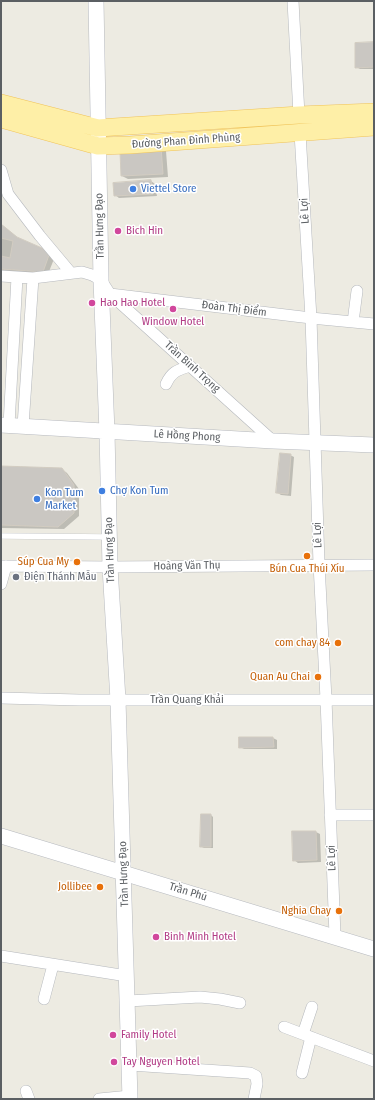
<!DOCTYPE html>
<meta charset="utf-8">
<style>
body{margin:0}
#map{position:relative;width:375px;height:1100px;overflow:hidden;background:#edebe2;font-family:"Fira Sans Condensed",sans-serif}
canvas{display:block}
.frame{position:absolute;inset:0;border:2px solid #5b5f63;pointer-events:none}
</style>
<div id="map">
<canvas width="375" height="1100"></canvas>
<div class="frame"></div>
</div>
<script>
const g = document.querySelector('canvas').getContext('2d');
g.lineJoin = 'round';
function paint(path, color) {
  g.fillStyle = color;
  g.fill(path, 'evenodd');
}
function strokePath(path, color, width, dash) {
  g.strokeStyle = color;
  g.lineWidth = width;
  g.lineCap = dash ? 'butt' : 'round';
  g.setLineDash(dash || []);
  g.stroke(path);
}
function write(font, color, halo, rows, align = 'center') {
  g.font = font + ' "Fira Sans Condensed",sans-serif';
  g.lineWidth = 3;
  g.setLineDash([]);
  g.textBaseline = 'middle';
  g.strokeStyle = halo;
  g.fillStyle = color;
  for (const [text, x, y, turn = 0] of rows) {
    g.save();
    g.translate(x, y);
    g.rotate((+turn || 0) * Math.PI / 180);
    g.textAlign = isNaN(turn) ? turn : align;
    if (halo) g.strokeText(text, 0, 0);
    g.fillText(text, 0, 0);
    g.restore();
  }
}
paint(new Path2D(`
 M374 43V69H360L356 67Z
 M161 148 166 151 168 177 128 179 122 176Z
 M151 181 155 184 157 196 119 198 115 195Z
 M1 224 20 240 42 249 48 252 54 259 48 274 1 271Z
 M290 455 294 457 291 496 281 495 278 493Z
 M1 467 62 469 67 473 79 489V516L64 529 1 528Z
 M240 738H273L277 740V749H244L240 747Z
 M211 815 213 817V848H204L202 847Z
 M293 832H316L320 834 321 862 298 863 294 860Z`), '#0003');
const building = new Path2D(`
 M374 42V67L355 68V43Z
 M161 147 163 174 121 176 120 151Z
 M151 180 153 194 114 196 113 183Z
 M1 224 17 237 42 248 49 255 43 272 1 269Z
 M1 238 13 241 10 258 1 256Z
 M280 453 291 454 288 494 276 493Z
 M1 466 62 468 74 485V513L58 527 1 525Z
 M239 737H273L274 747 239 748Z
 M201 814H211V847H200Z
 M292 831H316L317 860 293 861Z`);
paint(building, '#cac7c2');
strokePath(building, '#d2ccc1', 1);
const lane = new Path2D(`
 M1 536 109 537`);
const street = new Path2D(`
 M293 1 299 115
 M300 133 311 318 319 564 326 699 335 936
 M1 170 8 194 40 236 71 273
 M1 276 33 278 82 272 92 275 101 280 110 294 311 318 374 324
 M110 294 273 441
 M353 322 357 291
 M166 384C172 371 178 370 190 366
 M9 425 17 277
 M23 426 33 278
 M1 566 110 567 374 565
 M1 584 6 566
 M1 698 79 700H374
 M330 815H374
 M1 956 127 976
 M44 999 53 965
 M128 1001 200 997 220 999 240 1003
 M284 1027 374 1061
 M303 1034 312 1007
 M130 1065 250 1073 256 1076 257 1084 254 1099
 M302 1073 311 1037
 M26 1091 29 1099
 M99 1099 130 1096`);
const secondary = new Path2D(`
 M96 1 101 280 107 432 110 567 118 700 130 1099
 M1 425 273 441 374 445
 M1 836 374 949`);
const primary = new Path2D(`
 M1 103 98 128 299 115 374 112
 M1 119 98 146 130 145 374 127`);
strokePath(lane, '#b5b8bd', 6);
strokePath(street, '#b5b8bd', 12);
strokePath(secondary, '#b6b9bf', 16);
strokePath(primary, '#f0c359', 18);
strokePath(lane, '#fff', 5.5);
strokePath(street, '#fff', 11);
strokePath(secondary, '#fff', 15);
strokePath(primary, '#feefa7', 17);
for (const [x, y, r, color] of [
 [133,189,4,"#3f7fe0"],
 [118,231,4,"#d1479c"],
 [92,303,4,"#d1479c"],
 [173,309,4,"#d1479c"],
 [102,491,4,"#3f7fe0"],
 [37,499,4,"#3f7fe0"],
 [307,556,4,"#e8710a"],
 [77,562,4,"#e8710a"],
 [16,577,4,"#6b7280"],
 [338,643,4,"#e8710a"],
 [318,677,4,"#e8710a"],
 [100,887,4,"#e8710a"],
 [339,911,4,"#e8710a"],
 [156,937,4,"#d1479c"],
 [113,1035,4,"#d1479c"],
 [114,1062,4,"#d1479c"]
]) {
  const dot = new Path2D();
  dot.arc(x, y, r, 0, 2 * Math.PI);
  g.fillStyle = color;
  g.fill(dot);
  strokePath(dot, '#fff', 1.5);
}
write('11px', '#5b5f63', '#fff', [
 ["Đường Phan Đình Phùng",186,141,-4],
 ["Lê Lợi",305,211,-93],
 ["Trần Hưng Đạo",100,226,-91],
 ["Đoàn Thị Điểm",234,309,7],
 ["Trần Bình Trọng",192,367,42],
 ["Lê Hồng Phong",187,436,3],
 ["Lê Lợi",318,535,-92],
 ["Trần Hưng Đạo",110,550,-92],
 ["Hoàng Văn Thụ",187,566,-1],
 ["Trần Quang Khải",187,700],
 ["Lê Lợi",332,858,-92],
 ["Trần Hưng Đạo",124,874,-92],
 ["Trần Phú",188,892,17]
]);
write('11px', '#366cbe', '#fff', [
 ["Viettel Store",141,189],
 ["Chợ Kon Tum",110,491],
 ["Kon Tum",45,493],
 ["Market",45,506]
], 'left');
write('11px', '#b23c85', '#fff', [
 ["Bich Hin",126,231],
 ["Hao Hao Hotel",100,303],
 ["Window Hotel",173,322,"center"],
 ["Binh Minh Hotel",164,937],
 ["Family Hotel",121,1035],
 ["Tay Nguyen Hotel",122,1062]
], 'left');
write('11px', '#c56008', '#fff', [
 ["Súp Cua My",69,562],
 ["Bún Cua Thúi Xíu",307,569,"center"],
 ["com chay 84",330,643],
 ["Quan Au Chai",310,677],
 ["Jollibee",92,887],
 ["Nghia Chay",331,911]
], 'right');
write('11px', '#5b616d', '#fff', [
 ["Điện Thánh Mẫu",24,577]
], 'left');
</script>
